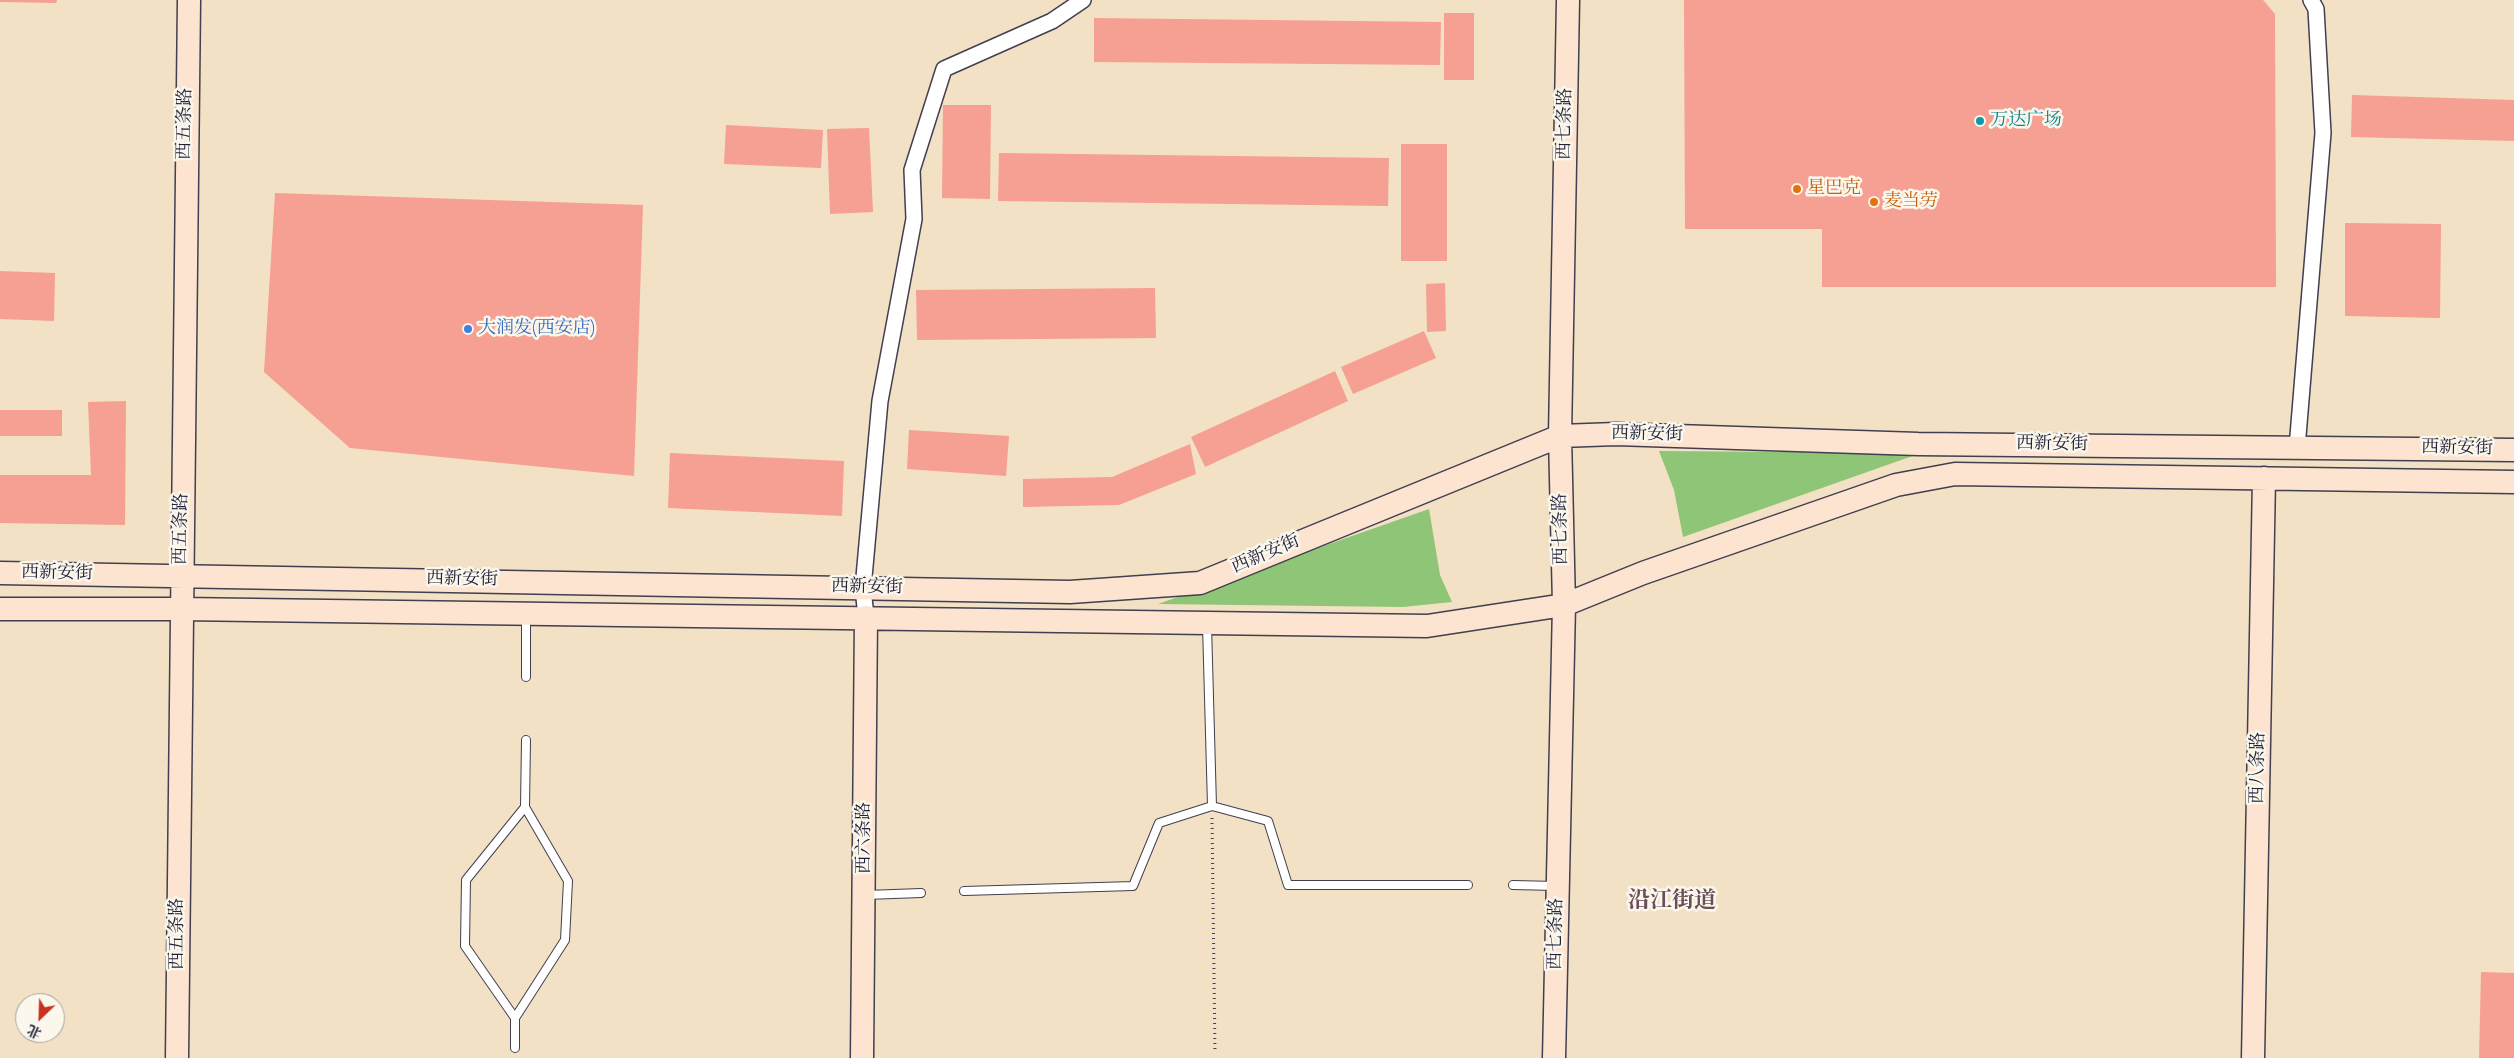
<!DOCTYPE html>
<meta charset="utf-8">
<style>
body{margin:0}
#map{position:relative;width:2514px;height:1058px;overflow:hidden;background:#f2e1c4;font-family:"IM FELL English","Noto Serif SC",serif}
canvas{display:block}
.north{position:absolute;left:15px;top:993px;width:50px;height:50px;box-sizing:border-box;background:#fbf7ec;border:1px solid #a4a2a5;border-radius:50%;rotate:204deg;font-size:14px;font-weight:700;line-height:20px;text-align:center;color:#22223b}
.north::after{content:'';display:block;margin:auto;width:18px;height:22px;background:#c8321e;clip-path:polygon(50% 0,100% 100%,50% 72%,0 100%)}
</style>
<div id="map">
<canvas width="2514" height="1058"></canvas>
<div class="north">北</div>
</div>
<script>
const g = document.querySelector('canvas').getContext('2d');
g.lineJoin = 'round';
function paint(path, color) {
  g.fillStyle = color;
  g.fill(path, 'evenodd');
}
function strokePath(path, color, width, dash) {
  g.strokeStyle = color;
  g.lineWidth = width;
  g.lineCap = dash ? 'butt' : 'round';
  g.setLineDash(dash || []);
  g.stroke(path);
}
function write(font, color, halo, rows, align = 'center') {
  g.font = font + ' "IM FELL English","Noto Serif SC",serif';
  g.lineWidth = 5;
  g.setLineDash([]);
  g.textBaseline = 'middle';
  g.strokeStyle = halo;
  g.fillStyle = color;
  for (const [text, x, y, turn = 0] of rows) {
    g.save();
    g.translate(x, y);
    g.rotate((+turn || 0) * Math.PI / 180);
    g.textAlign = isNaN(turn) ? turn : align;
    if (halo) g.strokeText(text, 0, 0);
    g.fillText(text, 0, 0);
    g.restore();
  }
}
paint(new Path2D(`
 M1659 451 1921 453 1683 537 1674 490Z
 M1429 509 1440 575 1452 602 1403 607 1158 604Z`), '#8ec577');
paint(new Path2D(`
 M0 0H57L56 3 0 2Z
 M1684 0H2263L2275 14 2276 287H1822V229H1685Z
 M1444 13H1474V80H1444Z
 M1094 18 1441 22 1440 65 1094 62Z
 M2352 95 2514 100V141L2351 137Z
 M943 105H991L990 199 942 198Z
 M726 125 823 130 821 168 724 164Z
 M869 128 873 212 830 214 827 129Z
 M1401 144H1447V261H1401Z
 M999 153 1389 158 1388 206 998 201Z
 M275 193 643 205 634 476 350 448 264 372Z
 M2345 223 2441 224 2440 318 2345 316Z
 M0 271 55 273 54 321 0 319Z
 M1445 283 1446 331 1427 332 1426 284Z
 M1155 288 1156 338 917 340 916 290Z
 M1424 331 1436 358 1353 394 1341 367Z
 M1335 371 1348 401 1205 467 1191 437Z
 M126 401 125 525 0 523V475H91L88 402Z
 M0 410H62V436H0Z
 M909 430 1009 436 1006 476 907 469Z
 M1190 444 1196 474 1119 505 1023 507V479L1112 477Z
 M670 453 844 461 842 516 668 508Z
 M2481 972 2514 973V1058H2479Z`), '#f69f93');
const lane = new Path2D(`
 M1207 625 1212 806
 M526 677V616
 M1513 885 1556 886
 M964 891 1133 886 1159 823 1212 806 1268 821 1288 885H1468
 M866 895 921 893
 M515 1018 465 946 466 880 525 807
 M515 1048V1018L565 940 568 881 525 807 526 740`);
const street = new Path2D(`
 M2297 448 2323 133 2316 9 2311 0
 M866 617 863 588 880 401 914 219 912 170 944 69 1052 21 1083 0`);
const secondary = new Path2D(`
 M0 573 1070 592 1200 583 1560 436 1616 434 1918 444 2514 450
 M0 609H181L1427 626 1564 605 1643 573 1896 485 1955 474 2514 482
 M177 1058 189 0
 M862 1058 866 617
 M1554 1058 1564 605 1560 436 1568 0
 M2253 1058 2264 478`);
strokePath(lane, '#413f50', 10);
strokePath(street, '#413f50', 18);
strokePath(secondary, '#413f50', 25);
strokePath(new Path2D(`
 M1212 818 1215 1053`), '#413f50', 3, [1, 4]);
strokePath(lane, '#fff', 8);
strokePath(street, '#fff', 15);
strokePath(secondary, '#fde4d0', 22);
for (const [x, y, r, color] of [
 [1980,121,5,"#0f9aa8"],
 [1797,189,5,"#e8710a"],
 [1874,202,5,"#e8710a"],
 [468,329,5,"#3f7fe0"]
]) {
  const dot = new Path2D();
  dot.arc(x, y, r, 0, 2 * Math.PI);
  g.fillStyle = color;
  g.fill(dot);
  strokePath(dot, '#fbf7ec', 2);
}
write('18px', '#0d838f', '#fbf7ec', [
 ["万达广场",1990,121]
], 'left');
write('18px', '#22223b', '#fbf7ec', [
 ["西五条路",186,124,-89],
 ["西七条路",1566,124,-89],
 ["西新安街",1647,435,1],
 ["西新安街",2052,445,1],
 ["西新安街",2457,449,1],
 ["西五条路",182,529,-89],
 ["西七条路",1562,529,-91],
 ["西新安街",1266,555,-23],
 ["西新安街",57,574,1],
 ["西新安街",462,580,1],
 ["西新安街",867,588,1],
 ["西八条路",2259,768,-89],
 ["西六条路",865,838,-90],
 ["西五条路",178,934,-90],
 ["西七条路",1557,934,-89]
]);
write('18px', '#c56008', '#fbf7ec', [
 ["星巴克",1807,189],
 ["麦当劳",1884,202]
], 'left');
write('18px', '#366cbe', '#fbf7ec', [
 ["大润发(西安店)",478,329]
], 'left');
write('bold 22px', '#6c4e5a', '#fbf7ec', [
 ["沿江街道",1672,902]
]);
</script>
